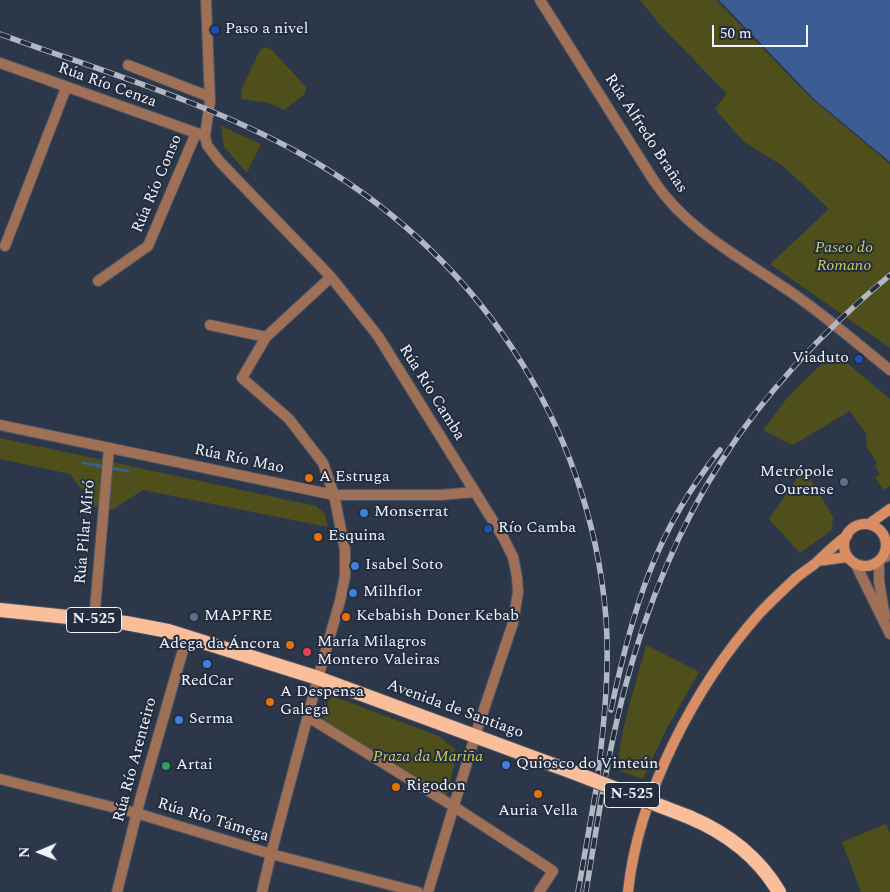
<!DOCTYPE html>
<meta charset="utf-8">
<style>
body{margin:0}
#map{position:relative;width:890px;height:892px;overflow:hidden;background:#2c3749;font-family:Spectral,serif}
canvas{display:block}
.north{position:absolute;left:15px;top:827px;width:50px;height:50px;-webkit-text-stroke:4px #232d3e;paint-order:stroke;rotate:269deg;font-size:14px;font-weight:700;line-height:20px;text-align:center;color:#eff4fd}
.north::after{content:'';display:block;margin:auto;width:18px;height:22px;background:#eff4fd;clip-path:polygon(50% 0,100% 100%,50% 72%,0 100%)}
.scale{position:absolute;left:712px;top:25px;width:96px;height:22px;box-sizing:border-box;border:2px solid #eff4fd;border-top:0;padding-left:6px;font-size:15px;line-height:18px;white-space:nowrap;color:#eff4fd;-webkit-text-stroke:4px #232d3e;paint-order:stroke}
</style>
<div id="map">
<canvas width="890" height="892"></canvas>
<div class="north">N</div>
<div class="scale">50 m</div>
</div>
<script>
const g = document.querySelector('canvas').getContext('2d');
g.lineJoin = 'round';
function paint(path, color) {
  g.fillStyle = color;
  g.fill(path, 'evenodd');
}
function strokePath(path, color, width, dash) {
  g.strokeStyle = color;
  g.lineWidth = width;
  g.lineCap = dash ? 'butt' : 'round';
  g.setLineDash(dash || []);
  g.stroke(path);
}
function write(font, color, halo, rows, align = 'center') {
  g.font = font + ' Spectral,serif';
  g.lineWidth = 4;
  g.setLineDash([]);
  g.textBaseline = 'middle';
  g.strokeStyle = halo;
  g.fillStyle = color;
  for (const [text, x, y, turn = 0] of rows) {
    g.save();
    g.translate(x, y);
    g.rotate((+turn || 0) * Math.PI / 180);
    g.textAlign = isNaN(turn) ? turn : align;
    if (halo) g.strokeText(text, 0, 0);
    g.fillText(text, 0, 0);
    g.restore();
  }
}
paint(new Path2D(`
 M640 0H716L811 98 890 164V348L770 264 829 209 783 166 744 142 715 109 727 94 660 25Z
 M265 47 271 49 306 87 305 94 284 110 269 103 241 99 242 88 260 50Z
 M221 126 261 144 247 173 224 147Z
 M834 352 890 399V486L884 490 875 478 880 474 875 467 877 462 867 448 866 434 850 411 793 445 763 430 788 397Z
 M0 438 316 506 325 514 328 527 143 490 112 510 94 506 70 474 0 459Z
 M804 468 833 517 832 530 800 553 769 519Z
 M646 645 699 672 665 732 643 779 618 770C620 727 636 686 646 645Z
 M333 696 438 736 455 749 456 757 446 799 322 722 329 700Z
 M886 824 890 833V892H861L842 842Z`), '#4e4f1b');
paint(new Path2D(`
 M719 0H890V162L813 98Z
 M82 461 130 470 129 473 82 464Z`), '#3c5c94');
const pedestrian = new Path2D(`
 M94 620 109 448
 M308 717 453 806
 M271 854 318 678`);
const minor = new Path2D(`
 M206 0 210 101 205 136 207 145 220 162 331 277 378 336 503 537 513 557 517 577 518 592 513 623 475 736 428 892
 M0 63 205 136
 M128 65 210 97
 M5 246 66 88
 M98 281 148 246 196 133
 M210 325 266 337
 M0 425 334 495H440L475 492
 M883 558 890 555
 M318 678 340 601 345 576V550L334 495 323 463 289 419 242 378 266 337 331 277
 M0 779 136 813 271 854 418 892
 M453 806 553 871 539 892
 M117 892 141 796 187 636
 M262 892 271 854`);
const tertiary = new Path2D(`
 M540 0 654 181C688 232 745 260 795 295 828 318 859 345 890 370
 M879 562V581L885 617
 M856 565 890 634`);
const secondary = new Path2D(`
 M844 545a21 21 0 1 1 42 0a21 21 0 1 1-42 0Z
 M869 524 890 509
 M818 561 847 557
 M628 892C638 795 695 686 759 614 771 601 784 589 797 577 804 571 812 567 818 561 828 552 836 543 847 536`);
const trunk = new Path2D(`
 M0 610 126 623 168 631 318 678 575 773
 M689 817C727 833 758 856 779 892`);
strokePath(pedestrian, '#4b5566', 12);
strokePath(minor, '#4b5566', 12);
strokePath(tertiary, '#4b5566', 12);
strokePath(secondary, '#4b5566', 12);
strokePath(trunk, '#4b5566', 16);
strokePath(pedestrian, '#9f7055', 10);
strokePath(minor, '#9f7055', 10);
strokePath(tertiary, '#9f7055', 10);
strokePath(secondary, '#d88e62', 10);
strokePath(trunk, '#fbbe9a', 14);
const rail = new Path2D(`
 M0 34C101 71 207 102 301 154 473 249 590 421 606 618 610 676 603 733 596 791
 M611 710C632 611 655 531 720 450
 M578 892 597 784
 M586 892C597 825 607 757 624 691 671 513 749 393 890 275`);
strokePath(rail, '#b1b8c4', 5.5);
strokePath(rail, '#232d3e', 4, [11]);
const trunkBridge = new Path2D(`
 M575 773 689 817`);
strokePath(trunkBridge, '#4b5566', 16, []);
strokePath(trunkBridge, '#fbbe9a', 14);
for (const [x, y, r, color] of [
 [215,30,5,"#1a4fb4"],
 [859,359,5,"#1a4fb4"],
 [309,478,5,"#e8710a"],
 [844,482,5,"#5c6f8a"],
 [364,513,5,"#3f7fe0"],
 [488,529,5,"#1a4fb4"],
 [318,537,5,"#e8710a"],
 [355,566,5,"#3f7fe0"],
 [353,593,5,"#3f7fe0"],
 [194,617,5,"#5c6f8a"],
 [346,617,5,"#e8710a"],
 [290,645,5,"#e8710a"],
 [307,652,5,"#e0444e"],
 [207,664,5,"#3f7fe0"],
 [270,702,5,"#e8710a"],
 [179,720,5,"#3f7fe0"],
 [506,765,5,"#3f7fe0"],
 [166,766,5,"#2e9e5b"],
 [396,787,5,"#e8710a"],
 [538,794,5,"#e8710a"]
]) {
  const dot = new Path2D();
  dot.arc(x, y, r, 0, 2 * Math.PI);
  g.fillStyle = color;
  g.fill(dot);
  strokePath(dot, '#232d3e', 2);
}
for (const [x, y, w] of [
 [94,620,55],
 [632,795,55]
]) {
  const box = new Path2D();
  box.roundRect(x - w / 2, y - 12.5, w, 25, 4);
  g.fillStyle = '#232d3e';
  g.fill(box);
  strokePath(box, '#eff4fd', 1);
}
write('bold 15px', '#eff4fd', null, [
 ["N-525",94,620],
 ["N-525",632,795]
]);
write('16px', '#eff4fd', '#232d3e', [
 ["Paso a nivel",225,30],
 ["Viaduto",849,359,"right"],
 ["Metrópole",834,473,"right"],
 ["Ourense",834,491,"right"],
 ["A Estruga",319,478],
 ["Monserrat",374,513],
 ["Río Camba",498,529],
 ["Esquina",328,537],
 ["Isabel Soto",365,566],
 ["Milhflor",363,593],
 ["MAPFRE",204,617],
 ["Kebabish Doner Kebab",356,617],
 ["María Milagros",317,643],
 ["Montero Valeiras",317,661],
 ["Adega da Áncora",280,645,"right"],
 ["RedCar",207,682,"center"],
 ["A Despensa",280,693],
 ["Galega",280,711],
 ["Serma",189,720],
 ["Quiosco do Vinteún",516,765],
 ["Artai",176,766],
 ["Rigodon",406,787],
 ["Auria Vella",538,812,"center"]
], 'left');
write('16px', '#eff4fd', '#232d3e', [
 ["Rúa Río Cenza",107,86,20],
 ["Rúa Alfredo Brañas",645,134,57],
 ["Rúa Río Conso",158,184,-67],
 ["Rúa Río Camba",431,393,58],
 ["Rúa Río Mao",239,460,12],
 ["Rúa Pilar Miró",86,532,-85],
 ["Avenida de Santiago",455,710,20],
 ["Rúa Río Arenteiro",136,760,-75],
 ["Rúa Río Támega",213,821,17]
]);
write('italic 16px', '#cacd64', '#232d3e', [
 ["Paseo do",844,249],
 ["Romano",844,267],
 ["Praza da Mariña",428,758]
]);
</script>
